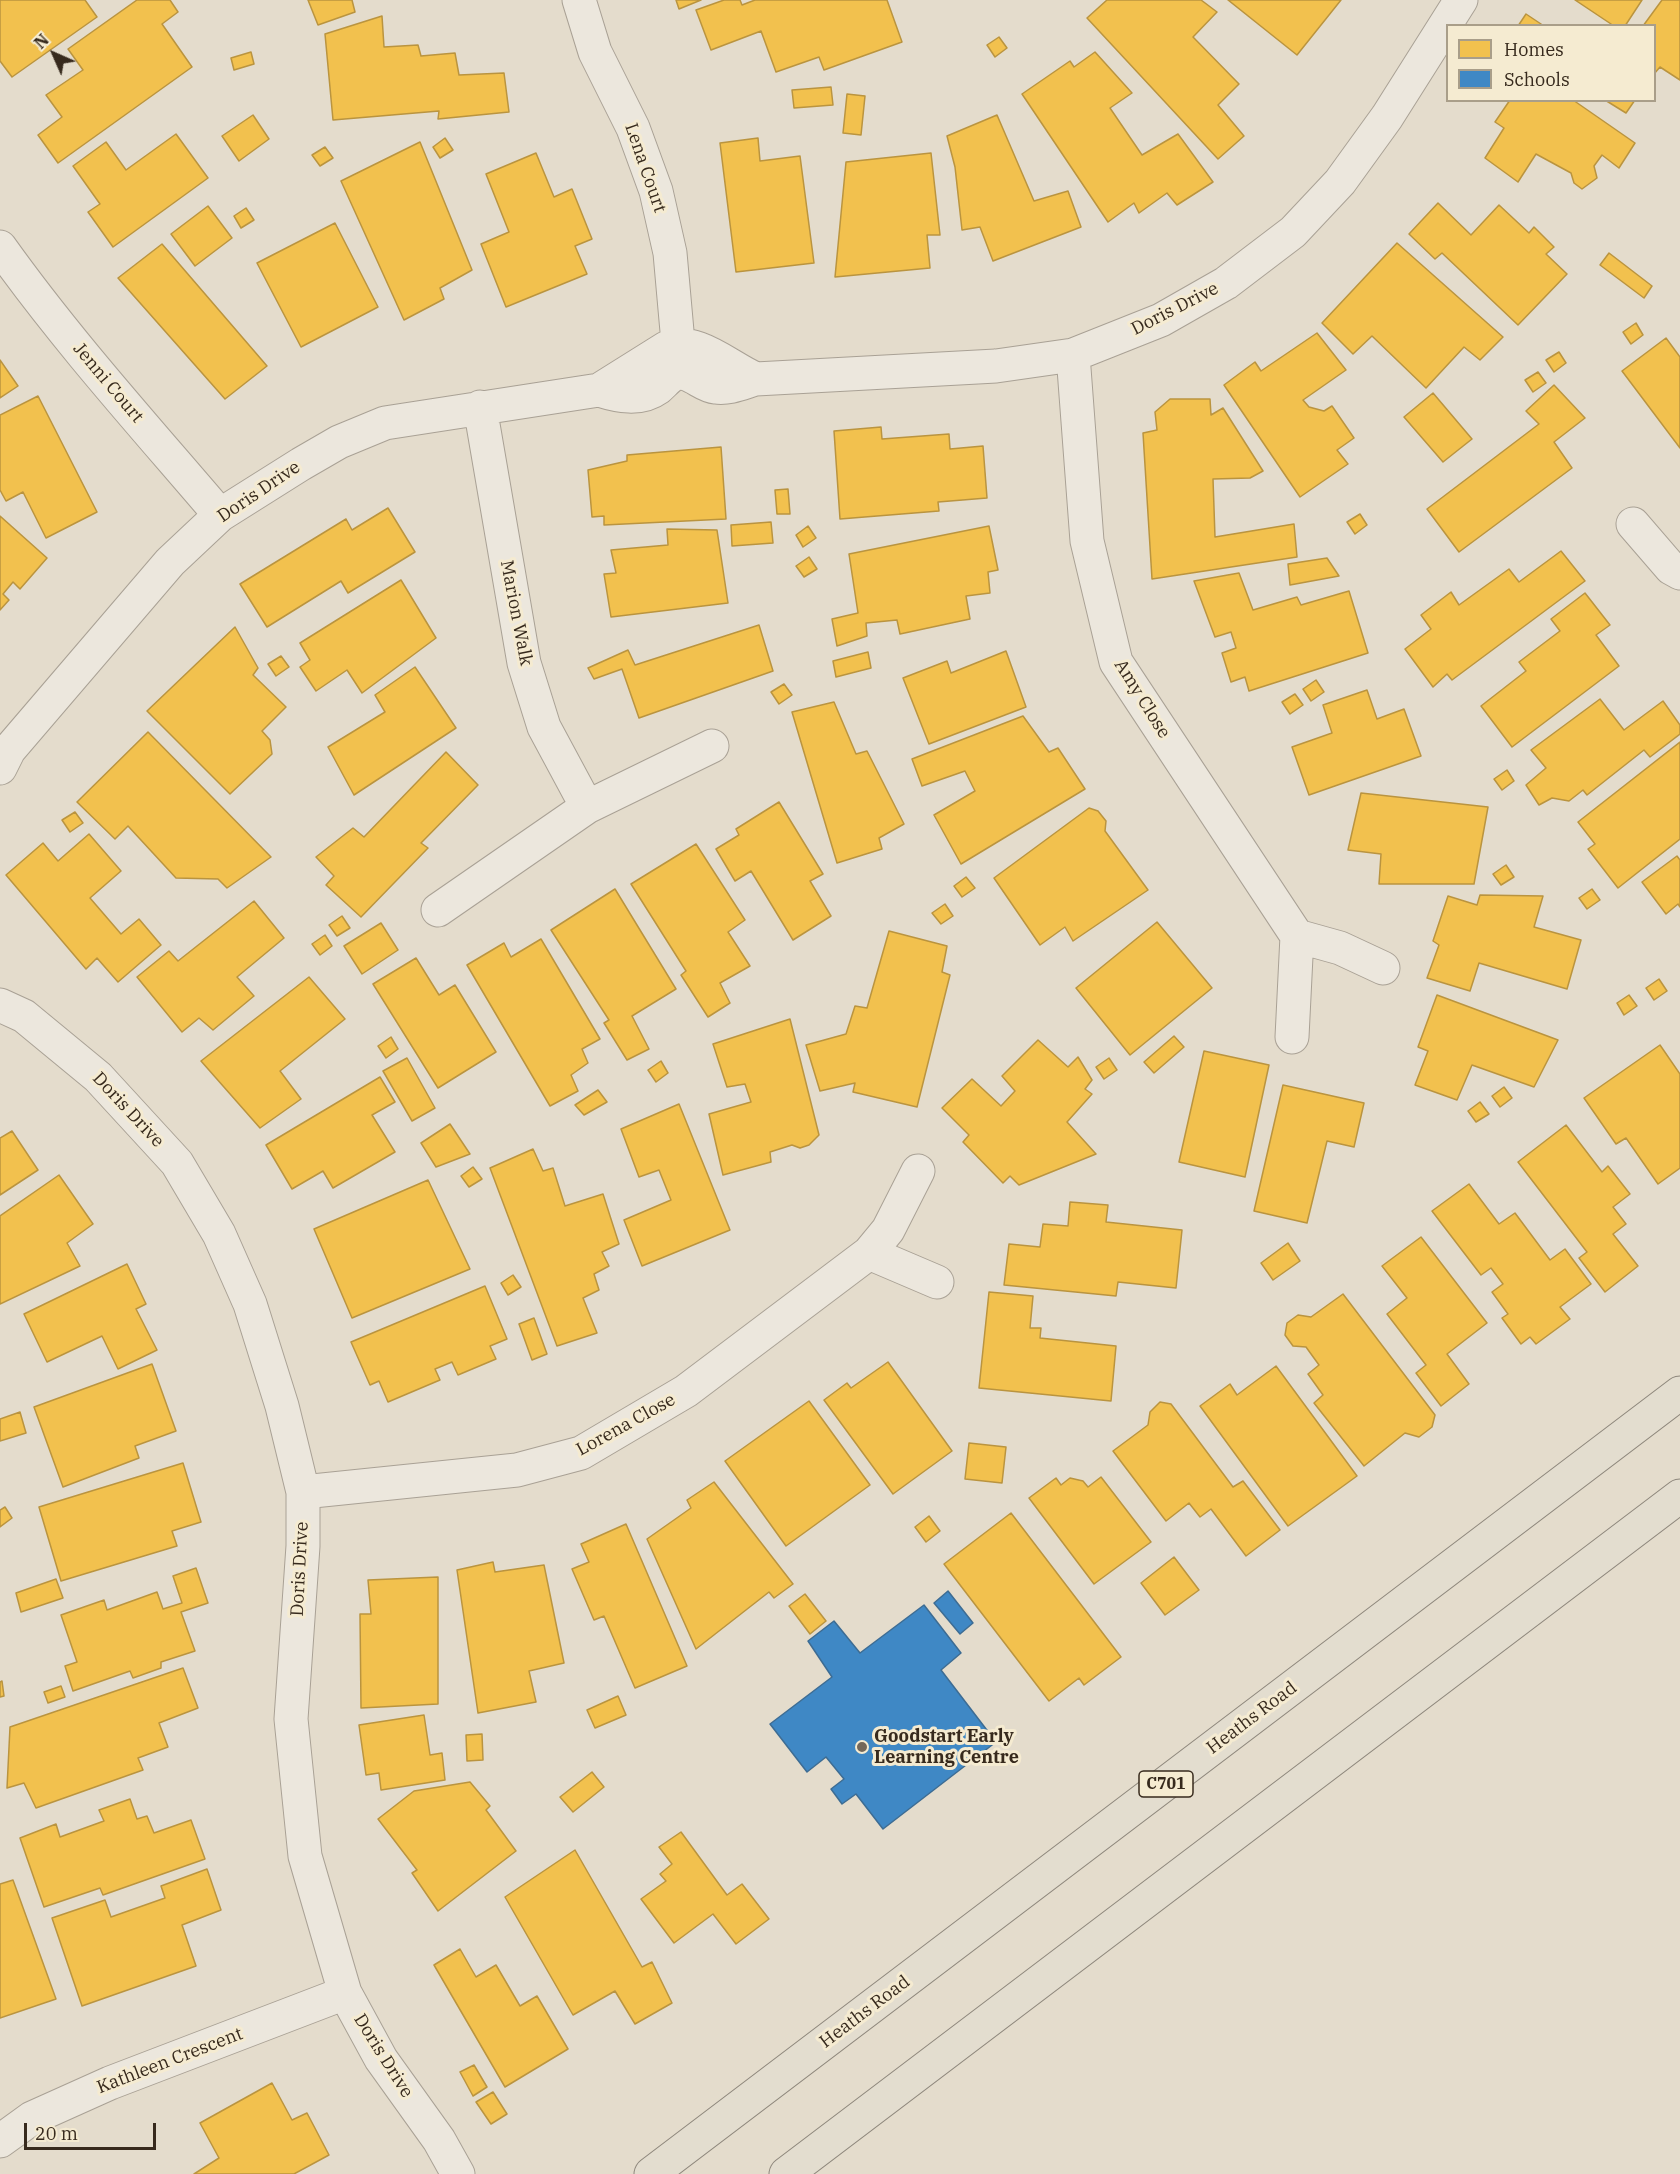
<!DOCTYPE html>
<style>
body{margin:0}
#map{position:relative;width:1680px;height:2174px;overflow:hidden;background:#e4dccc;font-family:"IBM Plex Serif",serif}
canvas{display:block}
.legend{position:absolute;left:1446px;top:24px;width:210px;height:78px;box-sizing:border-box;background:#f5ebd1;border:2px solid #a99e89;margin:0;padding:8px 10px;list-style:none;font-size:18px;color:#372a1d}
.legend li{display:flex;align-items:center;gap:12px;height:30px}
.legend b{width:30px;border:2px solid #a99e89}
.north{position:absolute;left:24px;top:24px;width:60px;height:60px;-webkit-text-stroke:4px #f5ebd1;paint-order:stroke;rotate:315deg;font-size:16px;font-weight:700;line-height:24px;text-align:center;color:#372a1d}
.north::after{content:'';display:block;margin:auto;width:21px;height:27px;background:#372a1d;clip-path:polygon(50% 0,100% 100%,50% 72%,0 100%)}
.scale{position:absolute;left:24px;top:2123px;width:132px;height:27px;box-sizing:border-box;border:3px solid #372a1d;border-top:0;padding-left:8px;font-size:18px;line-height:21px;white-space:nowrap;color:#372a1d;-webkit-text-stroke:4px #f5ebd1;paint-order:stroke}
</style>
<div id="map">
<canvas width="1680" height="2174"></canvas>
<ul class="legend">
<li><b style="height:16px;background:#f2c14e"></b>Homes</li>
<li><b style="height:16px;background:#3f88c5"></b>Schools</li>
</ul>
<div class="north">N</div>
<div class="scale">20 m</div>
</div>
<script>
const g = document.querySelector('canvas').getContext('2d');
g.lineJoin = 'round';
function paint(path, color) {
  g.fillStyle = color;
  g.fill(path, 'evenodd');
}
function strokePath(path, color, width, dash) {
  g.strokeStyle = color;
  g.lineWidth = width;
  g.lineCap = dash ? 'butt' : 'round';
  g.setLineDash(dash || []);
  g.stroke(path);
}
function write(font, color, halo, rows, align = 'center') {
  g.font = font + ' "IBM Plex Serif",serif';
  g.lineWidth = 6;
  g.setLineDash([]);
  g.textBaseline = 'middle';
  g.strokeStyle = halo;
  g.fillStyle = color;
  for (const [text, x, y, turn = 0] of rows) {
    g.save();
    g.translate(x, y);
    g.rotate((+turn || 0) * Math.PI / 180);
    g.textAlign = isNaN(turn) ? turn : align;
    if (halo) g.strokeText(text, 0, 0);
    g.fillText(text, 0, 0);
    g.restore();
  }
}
const homes = new Path2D(`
 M0 0H85L97 17 12 77 0 61Z
 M137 0H170L178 12 162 24 192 67 58 163 38 135 62 117 46 95 83 70 68 49Z
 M308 0H352L355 12 318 25Z
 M676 0H701L679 9Z
 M724 0H740L742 5 755 0H887L902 42 824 70 819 57 776 72 761 31 711 50 696 10Z
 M1107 0H1201L1217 12 1193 37 1239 84 1218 105 1244 136 1218 159 1087 18Z
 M1228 0H1341L1297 55Z
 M1575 0H1642L1625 26H1614Z
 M1662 0H1680V80L1660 67 1654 74V26H1643Z
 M1526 14 1544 26H1518Z
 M382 16 384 47 418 45 421 56 455 53 459 75 504 73 509 112 438 119 439 111 333 120 325 34Z
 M999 37 1007 48 995 57 987 45Z
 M251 52 254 64 234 70 231 58Z
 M1095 52 1132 93 1110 108 1142 155 1178 134 1213 182 1177 205 1167 193 1139 213 1134 203 1108 222 1022 94 1070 61 1074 67Z
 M831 87 833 105 794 108 792 90Z
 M847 94 865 96 861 135 843 133Z
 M1510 100H1573L1635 143 1619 168 1602 155 1594 166 1597 178 1582 189 1574 183 1571 173 1536 154 1518 182 1485 158 1504 128 1495 122Z
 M1605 100H1635L1626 113Z
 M253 115 269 139 239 161 222 136Z
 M997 115 1034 201 1068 191 1081 227 993 261 980 227 962 230 955 167 947 136Z
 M176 134 208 178 113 247 88 212 100 204 73 166 106 142 126 170Z
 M445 138 453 150 440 158 433 147Z
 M758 138 760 161 800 156 814 263 736 272 720 143Z
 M420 142 472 270 440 288 444 299 404 320 341 181Z
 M325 147 333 158 320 166 312 155Z
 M536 153 554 197 572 189 592 239 575 246 587 274 506 307 481 244 509 232 486 174Z
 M931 153 940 235H927L930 268 835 277 846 162Z
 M1438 203 1471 235 1499 205 1529 233 1534 227 1554 247 1546 254 1567 274 1518 325 1442 253 1435 259 1409 234Z
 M208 206 232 238 195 266 171 234Z
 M246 208 254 220 241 228 234 216Z
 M335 223 378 307 301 347 257 263Z
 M1397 243 1503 337 1480 360 1464 347 1426 388 1372 336 1353 354 1322 323Z
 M162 244 267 366 225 399 118 278Z
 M1609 253 1652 286 1644 298 1600 265Z
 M1636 323 1643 335 1631 344 1623 332Z
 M1317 333 1346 370 1303 400 1309 407 1324 411 1332 406 1354 438 1337 450 1348 464 1300 497 1224 385 1255 362 1261 371Z
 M1666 338 1680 357V448L1622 371Z
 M1559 352 1566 363 1554 372 1546 360Z
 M0 360 18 386 0 398Z
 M1538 372 1546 383 1533 392 1525 380Z
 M1554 385 1585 418 1554 442 1572 468 1459 552 1427 509 1539 424 1526 411Z
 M1433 393 1472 439 1443 462 1404 417Z
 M38 396 97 512 46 538 23 492 6 501 0 490V415Z
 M1170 399H1210L1211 415 1223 408 1263 471 1250 478 1213 479 1215 537 1294 524 1297 557 1152 579 1143 433 1157 430 1155 412Z
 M881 427 882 439 949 434 950 449 983 446 987 498 938 502 939 511 840 519 834 431Z
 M721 447 726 519 604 525V516L592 517 588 470 627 461V455Z
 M788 489 790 514H777L775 490Z
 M388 508 415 552 348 593 341 581 267 627 240 584 346 519 352 530Z
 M1360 514 1367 525 1355 534 1347 522Z
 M0 516 47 558 20 589 13 582 3 594 9 600 0 610Z
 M771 522 773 543 732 546 731 525Z
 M808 526 816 538 803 547 796 535Z
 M989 526 998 570 988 572 990 593 966 596 970 619 900 634 897 620 866 623 867 636 837 646 832 619 858 613 849 554Z
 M667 529 717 530 728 603 611 617 604 574 616 573 611 550 668 545Z
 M1561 551 1585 581 1452 680 1447 674 1433 687 1405 649 1431 629 1421 615 1451 592 1459 605 1509 569 1519 582Z
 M809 557 817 569 804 577 796 566Z
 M1327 558 1339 576 1290 585 1288 564Z
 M1239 573 1253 610 1297 597 1301 605 1349 591 1368 653 1249 691 1245 677 1231 682 1222 653 1236 648 1231 632 1215 637 1194 581Z
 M401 580 436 638 362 693 347 670 316 691 300 667 310 660 300 643Z
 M1585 593 1610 625 1596 635 1619 666 1512 747 1481 706 1526 671 1519 662 1560 631 1551 619Z
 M759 625 773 671 639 718 622 669 594 679 588 668 628 650 635 665Z
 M235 627 258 668 253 675 286 707 262 731 270 740 272 754 230 794 147 711Z
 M1006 651 1026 707 929 744 903 678 947 661 951 673Z
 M868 652 871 668 836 677 833 661Z
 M281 656 289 667 276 676 268 664Z
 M415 667 456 728 354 795 328 747 385 712 375 695Z
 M1316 680 1324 692 1311 701 1303 689Z
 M784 684 792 695 779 704 771 692Z
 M1367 690 1377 719 1404 709 1421 756 1309 795 1292 747 1332 733 1323 705Z
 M1295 694 1303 705 1290 714 1282 702Z
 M1600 699 1624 730 1663 701 1680 725V734L1650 757 1644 750 1587 795 1583 790 1569 801 1552 798 1539 805 1526 785 1546 768 1531 750Z
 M834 702 856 754 867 751 904 824 879 838 882 849 837 863 792 712Z
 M1023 716 1049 752 1058 748 1085 789 961 864 934 815 975 791 965 771 922 786 912 759Z
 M148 732 271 857 227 888 218 879 176 878 128 826 115 839 77 802Z
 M1680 742V839L1618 888 1588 849 1595 844 1578 822Z
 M446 752 478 785 421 843 428 848 361 917 326 885 334 876 316 857 353 828 364 837Z
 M1507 770 1514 781 1502 790 1494 779Z
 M1361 793 1488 807 1474 884H1379L1381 854 1348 850Z
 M779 802 823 874 810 881 831 916 793 940 751 871 735 881 716 849 739 835 736 829Z
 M1089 808 1098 811 1106 821 1105 831 1148 890 1073 941 1065 927 1040 945 994 878Z
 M75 812 83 823 70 832 62 820Z
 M89 834 121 871 90 898 121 934 139 919 161 945 118 982 97 958 86 969 6 875 43 843 58 861Z
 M696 844 745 920 728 932 750 966 720 983 730 1003 708 1017 681 975 686 971 631 884Z
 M1677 856 1680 860V907L1678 904 1666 914 1642 882Z
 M1506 865 1514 877 1501 885 1493 874Z
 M966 877 975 888 962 897 954 886Z
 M615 889 676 989 632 1016 649 1049 627 1060 604 1023 609 1020 551 930Z
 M1592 889 1600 900 1587 909 1579 898Z
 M1480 895 1543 896 1534 927 1581 940 1567 989 1479 963 1470 991 1427 978 1439 945 1433 941 1448 896 1477 905Z
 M254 901 284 938 237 977 254 996 213 1030 199 1018 182 1032 137 977 169 951 178 961Z
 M945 904 953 916 941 924 932 913Z
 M342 916 350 928 337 936 329 925Z
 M1157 922 1212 988 1130 1055 1076 988Z
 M381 923 398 950 362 974 344 946Z
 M889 931 947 946 942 972 950 975 917 1107 853 1092 855 1083 820 1091 806 1045 846 1034 855 1006 867 1008Z
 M325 935 332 946 320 955 312 944Z
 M541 939 600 1039 582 1049 588 1063 571 1075 578 1091 550 1106 467 965 504 943 511 957Z
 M416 958 439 995 455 985 496 1052 438 1088 373 984Z
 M309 977 345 1019 280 1071 301 1099 260 1128 201 1061Z
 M1659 979 1667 991 1654 1000 1646 988Z
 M1437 995 1558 1040 1534 1087 1472 1065 1457 1100 1415 1085 1428 1051 1418 1047Z
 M1629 995 1637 1006 1624 1015 1617 1003Z
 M790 1019 819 1135 809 1145 800 1148 792 1145 770 1152 771 1162 723 1175 709 1114 751 1102 745 1084 727 1087 713 1044Z
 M1174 1036 1184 1047 1154 1073 1144 1062Z
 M391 1037 398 1049 386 1058 378 1046Z
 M1038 1040 1068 1067 1078 1057 1092 1080 1085 1089 1092 1094 1067 1122 1096 1154 1019 1185 1010 1176 1003 1183 963 1142 969 1135 942 1108 972 1079 1001 1106 1015 1091 1002 1076Z
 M1660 1045 1680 1074V1168L1658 1184 1626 1138 1616 1144 1584 1098Z
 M1204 1051 1269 1065 1245 1177 1179 1162Z
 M407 1058 435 1108 412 1121 383 1071Z
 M1109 1058 1117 1070 1104 1079 1096 1067Z
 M661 1061 668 1073 656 1082 648 1070Z
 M380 1077 395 1102 372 1115 395 1152 333 1188 323 1171 292 1189 266 1145Z
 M1283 1085 1364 1103 1354 1147 1327 1141 1307 1223 1254 1211Z
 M1504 1087 1512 1098 1500 1107 1492 1096Z
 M598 1090 607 1102 584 1115 575 1105Z
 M1480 1102 1489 1114 1476 1122 1468 1111Z
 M679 1104 730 1230 642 1266 624 1220 671 1200 659 1170 639 1177 621 1129Z
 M450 1124 470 1154 436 1167 421 1143Z
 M1566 1125 1602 1172 1608 1166 1630 1194 1613 1207 1626 1224 1613 1234 1638 1266 1605 1292 1579 1258 1587 1252 1518 1162Z
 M12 1131 38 1170 0 1195V1138Z
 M533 1149 543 1171 553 1168 565 1206 603 1194 619 1244 602 1252 609 1266 594 1274 599 1290 583 1298 597 1333 557 1346 490 1168Z
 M473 1167 482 1179 469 1187 461 1176Z
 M59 1175 93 1224 67 1243 80 1266 0 1304V1216Z
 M428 1180 470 1269 352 1318 314 1229Z
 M1469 1184 1499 1224 1515 1213 1550 1260 1565 1249 1591 1284 1560 1307 1570 1319 1536 1344 1530 1337 1521 1344 1502 1318 1508 1314 1492 1292 1503 1284 1491 1268 1481 1275 1432 1211Z
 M1070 1202 1108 1205 1106 1222 1182 1230 1176 1288 1118 1282 1116 1296 1004 1285 1009 1244 1040 1247 1043 1224 1068 1226Z
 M1421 1237 1487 1323 1447 1354 1469 1384 1441 1406 1416 1373 1426 1365 1387 1314 1407 1298 1382 1266Z
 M1288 1243 1300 1261 1273 1280 1261 1263Z
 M127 1264 146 1304 136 1309 157 1350 118 1369 102 1336 47 1362 24 1314Z
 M513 1275 521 1287 508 1295 501 1283Z
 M485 1286 507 1339 490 1346 496 1359 458 1375 452 1362 435 1369 440 1380 388 1402 379 1381 370 1385 351 1342Z
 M989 1292 1033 1296 1030 1328H1041L1040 1338 1116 1346 1111 1401 979 1388Z
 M1343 1294 1435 1415 1432 1427 1419 1437 1405 1433 1364 1466 1314 1403 1323 1395 1308 1374 1319 1365 1306 1347 1293 1346 1285 1335 1287 1323 1298 1315 1311 1317Z
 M534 1318 547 1354 532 1360 519 1324Z
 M888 1362 952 1451 893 1494 824 1400 847 1383 851 1388Z
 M152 1364 176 1431 135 1446 139 1458 63 1487 34 1407Z
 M1276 1366 1357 1476 1288 1526 1200 1406 1230 1384 1237 1395Z
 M809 1401 870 1485 786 1546 725 1461Z
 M1160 1402 1171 1404 1233 1487 1243 1481 1280 1530 1246 1556 1211 1509 1200 1517 1189 1503 1166 1521 1113 1451 1148 1425 1150 1412Z
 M20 1412 26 1433 0 1441V1419Z
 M969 1443 1006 1447 1002 1483 965 1479Z
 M183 1463 201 1522 172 1531 177 1546 61 1581 39 1507Z
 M1101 1477 1151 1542 1094 1584 1029 1498 1056 1478 1061 1485 1070 1478 1083 1481 1088 1487Z
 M714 1482 793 1584 774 1598 769 1592 696 1649 647 1539 691 1508 687 1500Z
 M5 1507 12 1518 0 1527V1510Z
 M1011 1513 1121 1657 1084 1685 1079 1678 1049 1701 944 1564Z
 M929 1516 940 1531 926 1542 915 1527Z
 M626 1524 687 1666 635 1688 604 1616 594 1620 572 1569 589 1562 581 1544Z
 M1174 1557 1199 1590 1165 1615 1141 1583Z
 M493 1562 495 1572 544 1565 564 1663 529 1671 536 1702 478 1713 457 1570Z
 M196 1568 208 1603 181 1612 195 1651 161 1662V1668L133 1678 130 1671 73 1691 65 1666 77 1662 61 1615 104 1600 107 1610 157 1592 163 1609 182 1603 173 1576Z
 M438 1577V1704L361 1708 360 1614H371L368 1580Z
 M56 1579 63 1598 21 1612 16 1593Z
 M805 1594 826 1621 810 1634 789 1606Z
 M183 1668 198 1708 159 1723 168 1747 138 1758 143 1770 36 1808 24 1783 7 1788 10 1727Z
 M2 1681 4 1696 0 1697V1682Z
 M61 1686 65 1697 48 1703 44 1692Z
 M618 1696 626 1715 595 1728 587 1710Z
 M424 1715 430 1755 442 1753 445 1780 381 1790 379 1773 366 1775 359 1725Z
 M482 1734 483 1760 467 1761 466 1735Z
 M592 1772 604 1787 573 1812 560 1797Z
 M470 1782 490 1806 486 1810 516 1851 438 1911 412 1873 417 1870 378 1819 414 1791Z
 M130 1799 137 1819 147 1816 154 1833 191 1820 205 1859 103 1895 100 1888 44 1907 20 1838 56 1824 60 1837 104 1821 99 1810Z
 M681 1832 727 1895 742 1884 769 1919 736 1944 713 1914 674 1943 641 1899 666 1881 660 1874 672 1864 659 1847Z
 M575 1850 642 1967 652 1962 672 2003 635 2024 615 1991 573 2015 505 1897Z
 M207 1869 221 1910 182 1925 196 1966 82 2006 52 1918 105 1900 111 1917 165 1898 161 1886Z
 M13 1880 56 1999 0 2018V1884Z
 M460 1949 476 1977 496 1965 520 2006 537 1996 568 2049 505 2087 434 1965Z
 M474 2065 487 2087 473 2096 460 2072Z
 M272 2083 292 2120 307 2113 329 2155 294 2174H194L219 2158 200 2123Z
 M493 2092 507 2114 491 2124 476 2102Z`);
paint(homes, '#f2c14e');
strokePath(homes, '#ba943f', 1.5);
const schools = new Path2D(`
 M948 1591 973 1623 960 1634 934 1603Z
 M924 1605 961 1653 941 1670 996 1742 883 1829 856 1794 842 1804 831 1789 844 1779 826 1757 807 1772 770 1724 832 1677 808 1641 834 1621 860 1653Z`);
paint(schools, '#3f88c5');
strokePath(schools, '#3d6c93', 1.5);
const minor = new Path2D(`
 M579 0 595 52 633 128 656 191 670 253 680 365
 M0 247C67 341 145 427 220 515
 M1073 355 1087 541 1116 662 1297 936
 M599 390C618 396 640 401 658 388 663 384 670 375 676 374 690 370 702 386 715 387 730 389 742 383 756 379L996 366 1073 355 1161 320 1226 283 1293 232 1340 182 1387 117 1461 0
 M480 407 524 663 544 727 587 807
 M1633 524 1671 568 1680 573
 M0 768 9 750 170 562 220 515 301 464 339 442 385 423 599 390 666 348C697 336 728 367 756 379
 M438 910 587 807 712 746
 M0 1005 24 1016 98 1077 177 1163 219 1234 250 1304 282 1406 303 1492V1546L291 1719 305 1856 345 1993 381 2059 439 2140 458 2174
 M1292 1037 1297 936 1340 948 1383 968
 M918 1171 888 1230 869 1253 937 1282
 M303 1492 517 1470 581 1453 686 1391 869 1253
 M0 2141 32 2118 110 2083 345 1993`);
const major = new Path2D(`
 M651 2174 1680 1393
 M786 2174 1680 1496`);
strokePath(minor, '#a9a195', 35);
strokePath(major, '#8e877c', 35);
strokePath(minor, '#ece7dd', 33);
strokePath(major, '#e3ddcf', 33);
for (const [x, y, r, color] of [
 [862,1747,6,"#74685a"]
]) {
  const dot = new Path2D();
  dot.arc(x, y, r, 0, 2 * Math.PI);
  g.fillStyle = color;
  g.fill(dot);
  strokePath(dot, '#f5ebd1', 2);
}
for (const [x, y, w] of [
 [1166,1784,54]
]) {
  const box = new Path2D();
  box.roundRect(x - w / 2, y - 13, w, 26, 4.5);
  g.fillStyle = '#f5ebd1';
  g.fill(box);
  strokePath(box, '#372a1d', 1.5);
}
write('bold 16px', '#372a1d', null, [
 ["C701",1166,1784]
]);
write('18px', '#372a1d', '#f5ebd1', [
 ["Lena Court",645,168,71],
 ["Doris Drive",1175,309,-27],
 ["Jenni Court",108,383,50],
 ["Doris Drive",259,492,-34],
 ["Marion Walk",516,613,79],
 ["Amy Close",1142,699,58],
 ["Doris Drive",128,1110,47],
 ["Lorena Close",626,1425,-29],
 ["Doris Drive",300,1569,-87],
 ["Heaths Road",1252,1718,-37],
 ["Heaths Road",865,2012,-37],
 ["Doris Drive",383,2056,58],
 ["Kathleen Crescent",170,2061,-21]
]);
write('bold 18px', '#372a1d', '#f5ebd1', [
 ["Goodstart Early",874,1737],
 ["Learning Centre",874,1758]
], 'left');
</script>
